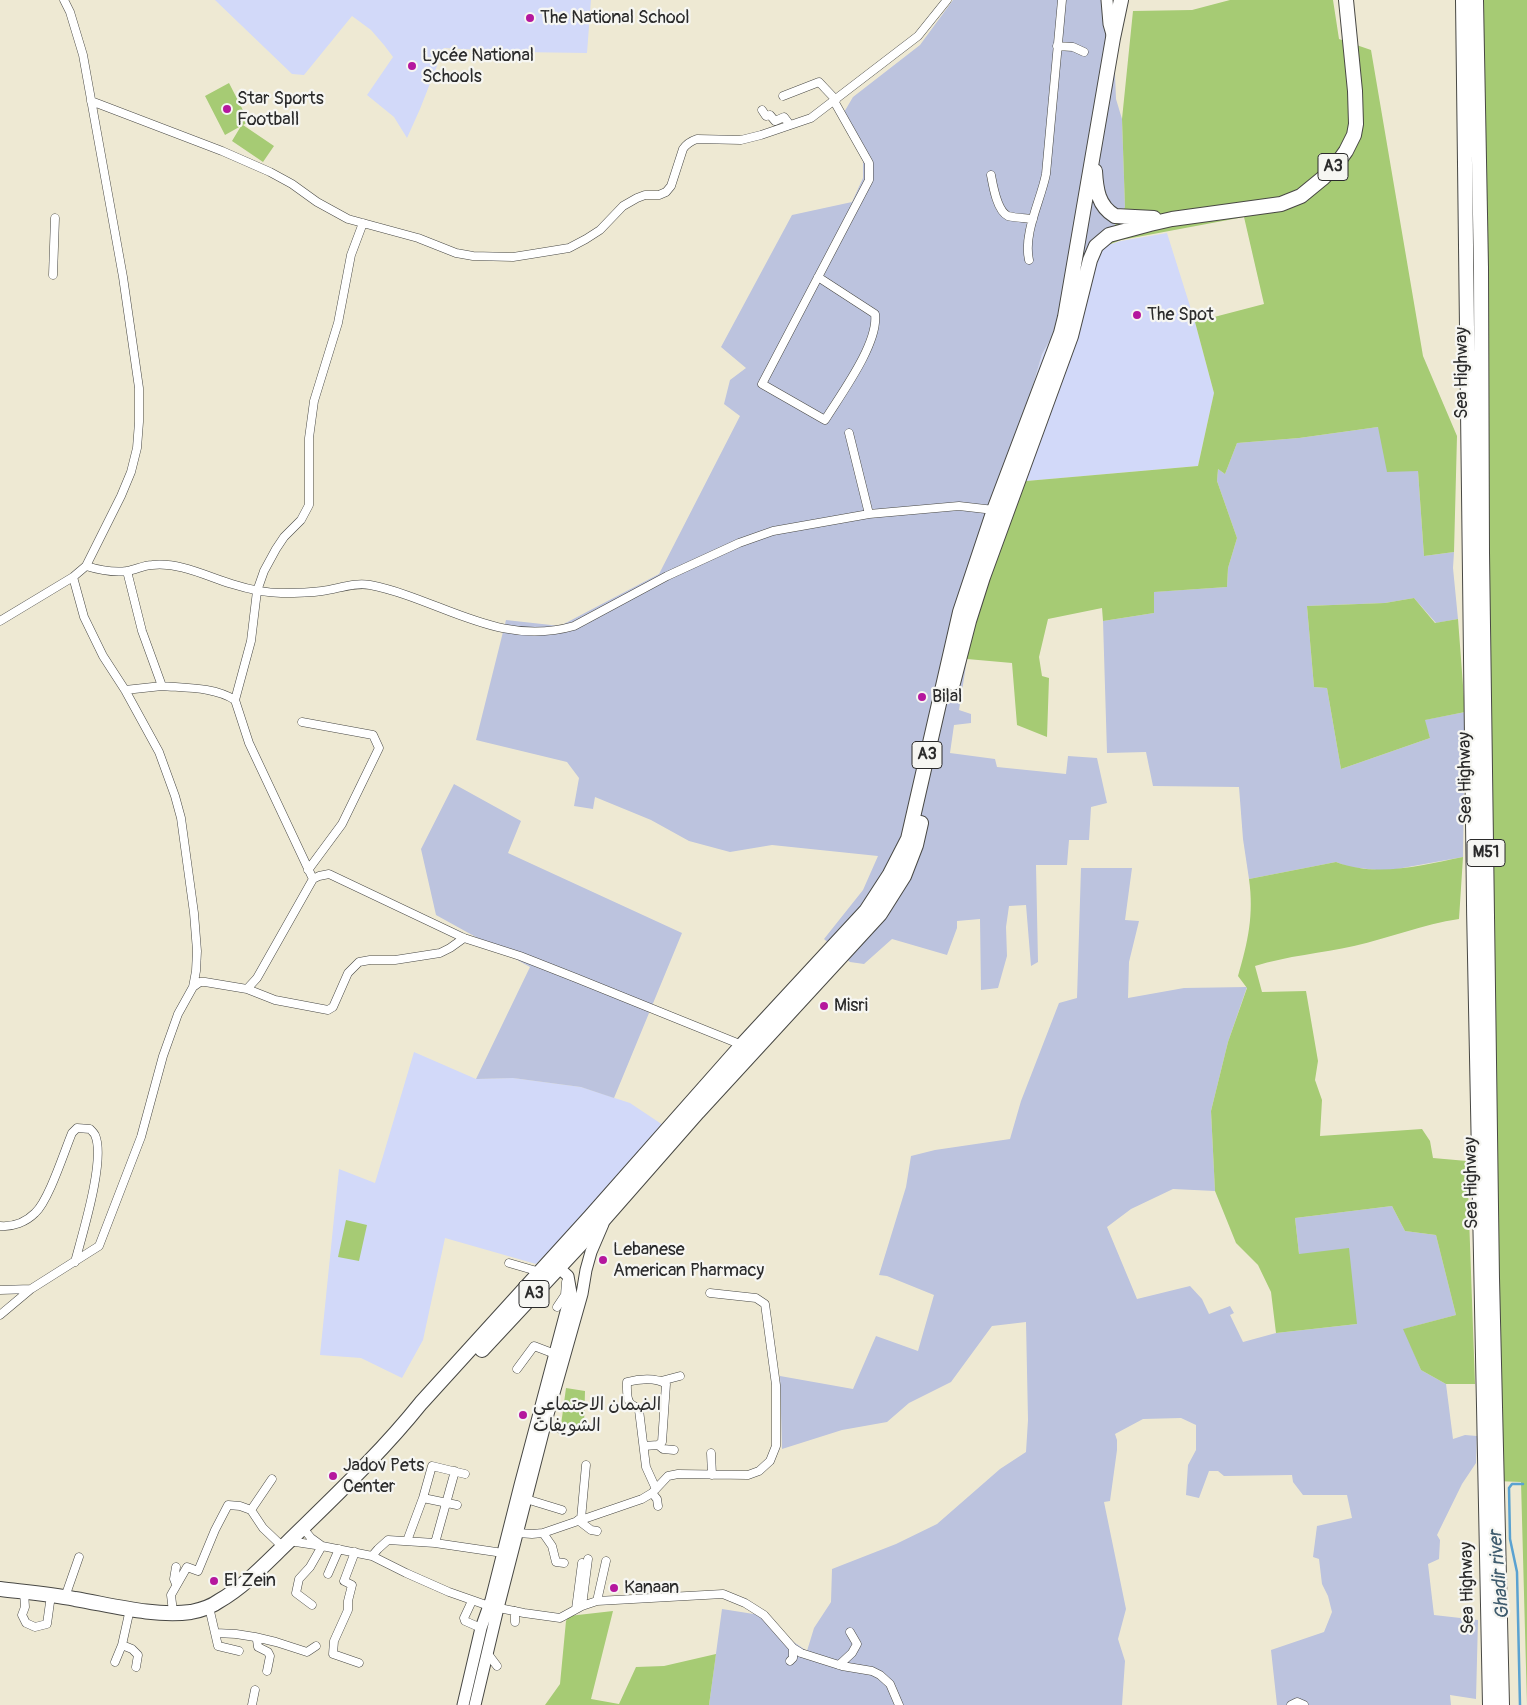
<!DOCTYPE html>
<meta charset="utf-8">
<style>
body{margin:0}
canvas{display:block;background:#eee9d3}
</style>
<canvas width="1527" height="1705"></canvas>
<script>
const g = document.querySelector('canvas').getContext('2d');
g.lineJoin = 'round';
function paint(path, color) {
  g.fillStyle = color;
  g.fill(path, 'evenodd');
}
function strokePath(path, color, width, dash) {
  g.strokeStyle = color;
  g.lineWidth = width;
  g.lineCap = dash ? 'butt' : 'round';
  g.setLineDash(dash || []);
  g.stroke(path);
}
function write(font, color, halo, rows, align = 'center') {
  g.font = font + ' Pangolin,"Playpen Sans Arabic",sans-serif';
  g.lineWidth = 4.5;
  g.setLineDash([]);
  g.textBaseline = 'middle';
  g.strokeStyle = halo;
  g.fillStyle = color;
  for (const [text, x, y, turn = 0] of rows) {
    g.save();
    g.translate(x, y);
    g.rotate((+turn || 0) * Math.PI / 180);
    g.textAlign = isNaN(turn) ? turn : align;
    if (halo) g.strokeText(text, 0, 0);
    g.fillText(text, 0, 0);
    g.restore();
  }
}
paint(new Path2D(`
 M215 0H591L587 53 517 52 444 48 420 109 407 138 394 117 367 95 393 57 384 45 371 30 352 16 304 75 292 74Z
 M1125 207 1104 246 1121 241 1167 233 1195 322 1214 393 1198 466 1015 482 1005 481 1042 354Z
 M414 1052 476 1079 513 1078 581 1087 630 1103 663 1125 578 1222 536 1264 445 1238 423 1340 402 1378 361 1358 320 1355 339 1169 375 1183Z`), '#d2d9f9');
paint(new Path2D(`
 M953 0H1112L1116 99 1122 119 1125 207 1042 354 1005 481 945 654 967 659 959 710 971 714V723L954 725 950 753 995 759 997 767 1066 774 1068 756 1097 758 1107 803 1091 807 1089 840H1069L1067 865H1036L1038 962 1031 966 1026 905 1009 906 1006 927 1007 956 998 988 981 990 980 919 957 921V928L947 955 892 939 864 964 850 962 824 939 863 890 878 856 772 845 730 852 689 841 651 820 595 797 593 809 574 806 579 778 567 762 476 740 506 620 560 626 659 574 740 416 724 404 730 380 746 368 721 347 792 215 852 202 863 178V161L840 119 853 97 920 45Z
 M1378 427 1418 471 1424 556 1454 552 1453 568 1458 619 1436 623 1414 598 1385 603 1307 606 1314 687 1327 688 1341 769 1430 738 1424 720 1465 712 1463 857 1386 871 1349 867 1336 862 1249 879 1243 839 1239 787 1153 786 1146 752 1107 753 1103 621 1154 613 1153 592 1227 587 1228 568 1237 538 1217 481 1218 469 1225 474 1237 443 1299 438Z
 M454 784 521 821 508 853 682 933 614 1098 581 1087 513 1078 476 1079 530 967 436 915 421 849Z
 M1081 868H1132L1125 920 1139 921 1129 962 1128 998 1184 988 1247 987 1228 1042 1211 1111 1215 1191 1173 1189 1131 1209 1107 1227 1137 1299 1190 1286 1202 1299 1209 1314 1230 1306 1234 1313 1230 1315 1243 1342 1276 1333 1357 1324 1299 1254 1295 1218 1392 1206 1405 1231 1436 1235 1456 1315 1404 1329 1421 1370 1446 1384 1453 1439 1465 1435 1477 1436 1476 1463 1462 1484 1437 1535 1440 1540 1439 1559 1428 1564 1434 1615 1478 1620 1476 1699 1450 1695 1451 1705H1277L1271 1650 1324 1632 1332 1612 1328 1596 1322 1584 1319 1559 1313 1557 1317 1526 1352 1518 1347 1495H1303L1293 1482 1292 1475 1224 1476 1218 1471H1209L1199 1498 1186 1495 1188 1465 1196 1450V1425L1181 1418 1143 1419 1115 1434 1117 1440V1450L1110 1501 1104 1502 1126 1609 1118 1639 1125 1661 1122 1705H709L722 1609 760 1615 773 1628 807 1651 814 1628 831 1602 832 1569 896 1544 937 1524 1000 1469 1026 1452 1028 1420 1026 1322 992 1326 951 1382 909 1403 887 1422 842 1430 782 1449 780 1376 853 1389 876 1336 918 1351 934 1295 887 1276 879 1275 906 1187 911 1156 935 1150 1010 1139 1021 1101 1059 1003 1077 998Z`), '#bcc3de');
paint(new Path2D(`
 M1230 0H1333L1339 39 1371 50 1423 356 1457 436 1454 552 1424 556 1418 471 1387 472 1378 427 1299 438 1237 443 1225 474 1218 469 1217 481 1237 538 1228 568 1227 587 1154 592V613L1103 621 1102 608 1048 619 1039 657 1042 676 1049 678 1047 737 1017 725 1012 663 967 659 945 654 1015 482 1198 466 1214 393 1195 322 1264 304 1244 217 1121 240 1103 247 1125 207 1122 119 1133 11 1192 10Z
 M1455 0H1527V1705L1521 1482 1496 1481 1474 261Z
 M229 83 249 122 243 125 274 146 263 162 232 141 241 126 225 135 205 96Z
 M1414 598 1435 623 1458 619 1465 712 1425 720 1430 738 1341 769 1327 688 1314 687 1307 606 1385 603Z
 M1463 857 1459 919C1423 924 1390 938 1354 946 1322 953 1287 956 1255 966L1262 992 1306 991 1318 1061 1315 1080 1322 1100 1320 1136 1422 1129 1430 1141 1433 1158 1467 1161 1475 1384H1446L1421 1370 1403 1329 1456 1315 1436 1235 1405 1231 1392 1206 1295 1218 1299 1254 1349 1248 1357 1324 1276 1333 1271 1292 1258 1265 1236 1243 1215 1191 1211 1111 1228 1042 1247 988 1238 976C1248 942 1254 915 1249 879L1336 862C1378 878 1422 865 1463 857Z
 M346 1220 367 1225 359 1261 338 1257Z
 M566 1388 585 1391 584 1428 561 1425Z
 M613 1611 591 1699 619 1704 636 1667 664 1666 716 1654 709 1705H545L560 1684 566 1621 569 1616Z`), '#a6cb74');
strokePath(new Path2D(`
 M1520 1705 1517 1572 1510 1539 1509 1488 1512 1484H1523`), '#5aa2d1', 2.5);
const street = new Path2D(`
 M1057 46 1073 47 1084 52
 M783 96 819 82 836 100
 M91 101 222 151 270 172 292 184 317 202 348 219 418 238 456 253 473 256 513 257 532 254 569 248 586 239 600 230 623 206 637 198 645 195H659L666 192 671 186 683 149C687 143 691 141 697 139L741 140 761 135 811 118 918 36 947 0
 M762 110 766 116 770 115 775 121 784 117 790 125
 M991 175C993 186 997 211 1008 216 1016 218 1025 218 1033 219
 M1029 260C1023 233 1041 200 1046 174L1062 0
 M53 275 55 218
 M818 277 875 314C879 343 841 394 825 420L762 384 869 180V163L834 101
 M849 433 869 514
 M86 566C99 570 112 573 127 571 135 570 144 565 152 565 180 562 206 576 232 584 248 589 264 593 281 593 294 593 308 593 322 591 338 589 354 582 370 585 441 599 498 648 574 626L667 576 739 543 773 531 869 514 959 506 994 510
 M127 571 142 631 162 686C187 688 214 687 235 700L249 743 313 879
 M0 621 73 577 86 566 121 496 131 472 137 448 139 422V388L123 277 83 55 70 12 64 0
 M125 690 162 686
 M235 700 251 641 257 591 264 571 276 549 284 537 301 520 309 505V438L314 401 338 323 351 255 363 223
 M302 722 373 735 379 748 342 824 308 870
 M193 987 200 982H205L247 989 275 1000 328 1010 333 1007 348 973 359 962 370 960H395L440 953 450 948 464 938
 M247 989 257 978 313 879 319 876 329 874 464 938 520 956 576 978 742 1045
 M0 1226C13 1227 26 1222 35 1213 49 1200 64 1152 72 1133L77 1128 90 1129C92 1131 94 1133 95 1135 106 1159 82 1235 75 1262
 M509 1263 540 1272
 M0 1290 31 1289
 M557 1307 565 1295 566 1282
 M0 1315 31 1289 99 1246 141 1137 163 1056 178 1014 193 987 196 971 197 951 194 913 181 818 175 796 159 752 125 690 103 656 84 617 73 577
 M517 1369 534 1346 555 1354
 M661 1381 680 1376
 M545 1425 568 1431
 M658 1445 663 1449 674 1450
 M644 1446 658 1445 662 1442 666 1384C656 1377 638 1379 627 1382 627 1387 626 1398 630 1403 633 1407 637 1406 639 1410L646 1467 656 1489
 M711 1453 712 1475
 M272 1479 251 1510 263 1528 283 1547
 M652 1493 657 1499 658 1506
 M423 1498 432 1466 465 1474
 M526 1499 562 1510
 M581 1519 586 1465
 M578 1520 591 1530 597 1531
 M303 1528 311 1538 322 1546 372 1556 406 1573 449 1592 489 1606 524 1613 560 1618 582 1606 597 1601 723 1594 745 1603 764 1615 793 1648 801 1653 842 1666 872 1671 880 1675 890 1684 899 1705
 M518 1533 532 1534 543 1533 642 1499 652 1493 668 1476 678 1474 748 1475 759 1471 770 1461 776 1446V1385L765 1304 756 1298 710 1293
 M543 1533 552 1546 556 1562 564 1563
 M289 1541 322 1546 310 1567 299 1579 296 1593 312 1605
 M407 1541 423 1498 457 1505
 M435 1543 455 1471
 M355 1552 344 1581 352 1585 348 1601V1610L334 1641 333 1654 359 1663
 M372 1556 378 1549 388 1540 435 1543 503 1553
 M328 1574 339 1549
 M176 1584 174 1579 176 1567
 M24 1592 25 1607 22 1615 26 1623 35 1627 47 1624 51 1595
 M65 1597 79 1557
 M472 1601 464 1618 465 1621 481 1628
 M597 1601 606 1561
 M582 1606 588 1559
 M209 1607 218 1646 239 1651
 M576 1609 582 1563
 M515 1611V1622
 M173 1612 171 1595 187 1567 198 1571 215 1530 228 1505 240 1506 251 1510
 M216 1633 236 1634 255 1637 257 1640 258 1647 268 1652 270 1656 267 1671
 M255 1637 276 1642 307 1652 316 1646
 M122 1645 132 1649 138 1655 136 1667
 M488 1654 497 1666
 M790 1661 793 1658V1648
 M115 1662 122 1645 130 1609
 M839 1665 852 1653 857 1644 850 1632
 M252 1705 255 1690
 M1291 1705 1297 1702 1304 1705`);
const secondary = new Path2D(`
 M1107 0 1109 24 1113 38
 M463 1705 481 1628 491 1600 520 1485 571 1293 568 1276 559 1268
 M475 1705 498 1608 545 1425 582 1294 586 1270 591 1252 603 1224`);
const highway = new Path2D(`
 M1463 0C1467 568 1477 1137 1490 1705
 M1476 0 1481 267 1482 553 1492 1278 1502 1705
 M1095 171C1096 189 1098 206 1115 216L1154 218
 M953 683 969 621 983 577 1071 336 1090 260 1096 246 1109 235 1150 224 1172 219 1281 204 1301 196 1323 178 1336 165 1346 151 1354 135 1356 124 1355 91 1346 0
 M482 1350 605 1218 698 1112 880 914 904 876 916 845 921 823
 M0 1589C25 1592 50 1594 75 1599 111 1605 154 1617 191 1612 201 1610 211 1607 219 1601 245 1586 266 1563 288 1542 334 1497 381 1453 421 1403L590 1217 742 1045 866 911 890 874 908 839 960 612 994 510 1061 333 1065 317 1113 38 1121 0`);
strokePath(street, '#484844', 9);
strokePath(secondary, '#484844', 13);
strokePath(highway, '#484844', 16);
strokePath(street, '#fff', 8);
strokePath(secondary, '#fff', 11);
strokePath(highway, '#fff', 14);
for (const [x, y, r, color] of [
 [530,18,5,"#b5179e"],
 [412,66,5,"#b5179e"],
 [227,109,5,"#b5179e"],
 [1137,315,5,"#b5179e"],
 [922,697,5,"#b5179e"],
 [824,1006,5,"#b5179e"],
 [603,1260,5,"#b5179e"],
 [523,1415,5,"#b5179e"],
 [333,1476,5,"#b5179e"],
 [214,1581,5,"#b5179e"],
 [614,1588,5,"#b5179e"]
]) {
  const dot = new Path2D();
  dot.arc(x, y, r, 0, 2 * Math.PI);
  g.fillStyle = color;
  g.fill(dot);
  strokePath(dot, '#f6f6f2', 2);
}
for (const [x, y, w] of [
 [1333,167,30],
 [927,755,30],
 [1486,853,38],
 [534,1294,30]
]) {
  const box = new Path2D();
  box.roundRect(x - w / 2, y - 13.5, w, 27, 4);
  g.fillStyle = '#f6f6f2';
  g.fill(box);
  strokePath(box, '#2b2b2b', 1);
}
write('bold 16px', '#2b2b2b', null, [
 ["A3",1333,167],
 ["A3",927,755],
 ["M51",1486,853],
 ["A3",534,1294]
]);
write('18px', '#2b2b2b', '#f6f6f2', [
 ["The National School",540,18],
 ["Lycée National",422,56],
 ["Schools",422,77],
 ["Star Sports",237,99],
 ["Football",237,120],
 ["The Spot",1147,315],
 ["Bilal",932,697],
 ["Misri",834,1006],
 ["Lebanese",613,1250],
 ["American Pharmacy",613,1271],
 ["الضمان الاجتماعي",533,1405],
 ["الشويفات",533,1426],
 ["Jadov Pets",343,1466],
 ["Center",343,1487],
 ["El Zein",224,1581],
 ["Kanaan",624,1588]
], 'left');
write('18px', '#2b2b2b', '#f6f6f2', [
 ["Sea Highway",1462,373,-90],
 ["Sea Highway",1466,778,-91],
 ["Sea Highway",1472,1183,-91],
 ["Sea Highway",1468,1588,-91]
]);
write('italic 19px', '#3e5b6d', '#f6f6f2', [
 ["Ghadir river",1500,1575,-95]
]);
</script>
